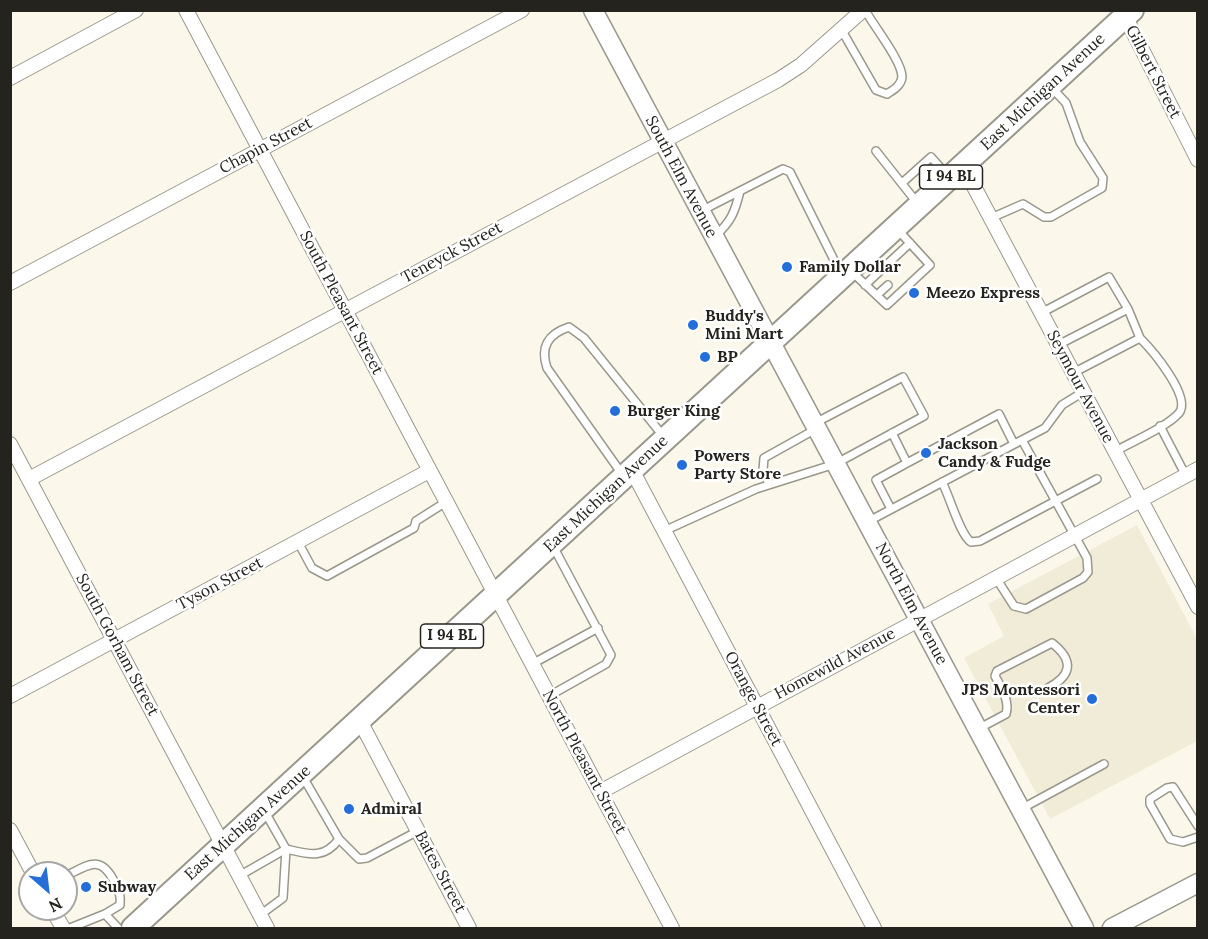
<!DOCTYPE html>
<style>
body{margin:0}
#map{position:relative;width:1208px;height:939px;overflow:hidden;background:#fbf8eb;font-family:Lora,serif}
canvas{display:block}
.frame{position:absolute;inset:0;border:12px solid #24231e;pointer-events:none}
.north{position:absolute;left:18px;top:861px;width:60px;height:60px;box-sizing:border-box;background:#fff;border:2px solid #a7a7a5;border-radius:50%;rotate:152deg;font-size:16px;font-weight:700;line-height:24px;text-align:center;color:#24231e}
.north::after{content:'';display:block;margin:auto;width:21px;height:27px;background:#256dd9;clip-path:polygon(50% 0,100% 100%,50% 72%,0 100%)}
</style>
<div id="map">
<canvas width="1208" height="939"></canvas>
<div class="frame"></div>
<div class="north">N</div>
</div>
<script>
const g = document.querySelector('canvas').getContext('2d');
g.lineJoin = 'round';
function paint(path, color) {
  g.fillStyle = color;
  g.fill(path, 'evenodd');
}
function strokePath(path, color, width, dash) {
  g.strokeStyle = color;
  g.lineWidth = width;
  g.lineCap = dash ? 'butt' : 'round';
  g.setLineDash(dash || []);
  g.stroke(path);
}
function write(font, color, halo, rows, align = 'center') {
  g.font = font + ' Lora,serif';
  g.lineWidth = 5;
  g.setLineDash([]);
  g.textBaseline = 'middle';
  g.strokeStyle = halo;
  g.fillStyle = color;
  for (const [text, x, y, turn = 0] of rows) {
    g.save();
    g.translate(x, y);
    g.rotate((+turn || 0) * Math.PI / 180);
    g.textAlign = isNaN(turn) ? turn : align;
    if (halo) g.strokeText(text, 0, 0);
    g.fillText(text, 0, 0);
    g.restore();
  }
}
paint(new Path2D(`
 M1137 525 1197 639V741L1050 819 964 658 1004 636 988 604Z`), '#f1ecd8');
const service = new Path2D(`
 M841 29 876 90 887 94C893 90 901 86 902 77 902 61 873 25 865 10
 M876 151 918 204
 M902 183 931 157 947 175
 M701 211 783 169 790 172 841 274
 M991 218 1023 204 1044 217H1051L1102 188 1103 178 1080 142 1066 103 1052 88
 M715 236C731 222 735 212 740 191
 M852 272 887 305 930 265 897 229
 M865 285 910 243
 M877 295 888 285
 M1041 313 1109 277 1128 309 1140 338 1073 373
 M1058 345 1128 309
 M1160 426 1186 476
 M1022 440 1045 428 1062 405 1083 392
 M1114 452C1131 442 1167 427 1179 413 1192 397 1152 350 1140 338
 M907 463 999 414 1014 444
 M622 474 547 368C540 347 548 334 569 327L584 338 664 437
 M942 482C950 497 960 535 971 542L980 541 1097 479
 M769 484 763 470 764 458 816 429
 M891 509 876 480 907 463 892 433
 M869 521 1022 440 1087 558 1088 572 1083 578 1026 609 1014 606 996 578
 M664 531 756 489 835 464 924 416 903 377 815 423
 M298 542 312 568 327 576 414 528 416 521 446 502
 M532 664 598 628
 M549 696 606 664 611 655 553 546
 M978 729 1006 714C1010 701 1001 687 995 676L997 671 1052 643C1075 661 1071 676 1048 688
 M1021 809 1104 764
 M1198 826 1173 787 1167 788 1150 799V804L1170 839 1183 842 1198 837
 M339 839 359 859 367 858 418 831
 M66 876C88 865 100 854 114 881 119 890 121 895 120 905L105 914 70 928
 M239 876 286 849C308 854 324 860 339 839L303 777
 M105 914 118 928
 M260 915 283 898 286 849 265 812`);
const minor = new Path2D(`
 M186 10 672 928
 M1125 16 1198 160
 M10 78 136 10
 M963 166 1198 607
 M10 283 522 10
 M10 444 267 928
 M632 470 874 928
 M29 479 778 80 801 65 863 10
 M10 696 429 471
 M360 721 469 928
 M600 792 1198 469
 M10 830 33 873
 M52 909 63 928`);
const tertiary = new Path2D(`
 M593 10 1084 928
 M1112 928 1198 883`);
const primary = new Path2D(`
 M133 928 1132 10`);
strokePath(service, '#9a988c', 10);
strokePath(minor, '#9a988c', 16);
strokePath(tertiary, '#9a988c', 21);
strokePath(primary, '#9a988c', 26);
strokePath(service, '#fff', 7);
strokePath(minor, '#fff', 14);
strokePath(tertiary, '#fff', 18);
strokePath(primary, '#fff', 22);
for (const [x, y, r, color] of [
 [787,267,6,"#256dd9"],
 [914,293,6,"#256dd9"],
 [693,325,6,"#256dd9"],
 [705,357,6,"#256dd9"],
 [615,411,6,"#256dd9"],
 [926,453,6,"#256dd9"],
 [682,465,6,"#256dd9"],
 [1092,699,6,"#256dd9"],
 [349,809,6,"#256dd9"],
 [86,887,6,"#256dd9"]
]) {
  const dot = new Path2D();
  dot.arc(x, y, r, 0, 2 * Math.PI);
  g.fillStyle = color;
  g.fill(dot);
  strokePath(dot, '#fff', 2);
}
for (const [x, y, w] of [
 [951,177,63],
 [452,636,63]
]) {
  const box = new Path2D();
  box.roundRect(x - w / 2, y - 12, w, 24, 4.5);
  g.fillStyle = '#fff';
  g.fill(box);
  strokePath(box, '#24231e', 1.5);
}
write('bold 15px', '#24231e', null, [
 ["I 94 BL",951,177],
 ["I 94 BL",452,636]
]);
write('16px', '#24231e', '#fff', [
 ["Gilbert Street",1153,72,63],
 ["East Michigan Avenue",1043,92,-43],
 ["Chapin Street",266,146,-28],
 ["South Elm Avenue",681,177,62],
 ["Teneyck Street",452,253,-28],
 ["South Pleasant Street",341,303,62],
 ["Seymour Avenue",1080,387,62],
 ["East Michigan Avenue",606,494,-43],
 ["Tyson Street",220,584,-28],
 ["North Elm Avenue",911,604,62],
 ["South Gorham Street",117,645,62],
 ["Homewild Avenue",835,664,-28],
 ["Orange Street",753,699,62],
 ["North Pleasant Street",584,762,62],
 ["East Michigan Avenue",248,823,-42],
 ["Bates Street",440,872,62]
]);
write('bold 16px', '#24231e', '#fff', [
 ["Family Dollar",799,267],
 ["Meezo Express",926,293],
 ["Buddy's",705,316],
 ["Mini Mart",705,334],
 ["BP",717,357],
 ["Burger King",627,411],
 ["Jackson",938,444],
 ["Candy & Fudge",938,462],
 ["Powers",694,456],
 ["Party Store",694,474],
 ["JPS Montessori",1080,690,"right"],
 ["Center",1080,708,"right"],
 ["Admiral",361,809],
 ["Subway",98,887]
], 'left');
</script>
